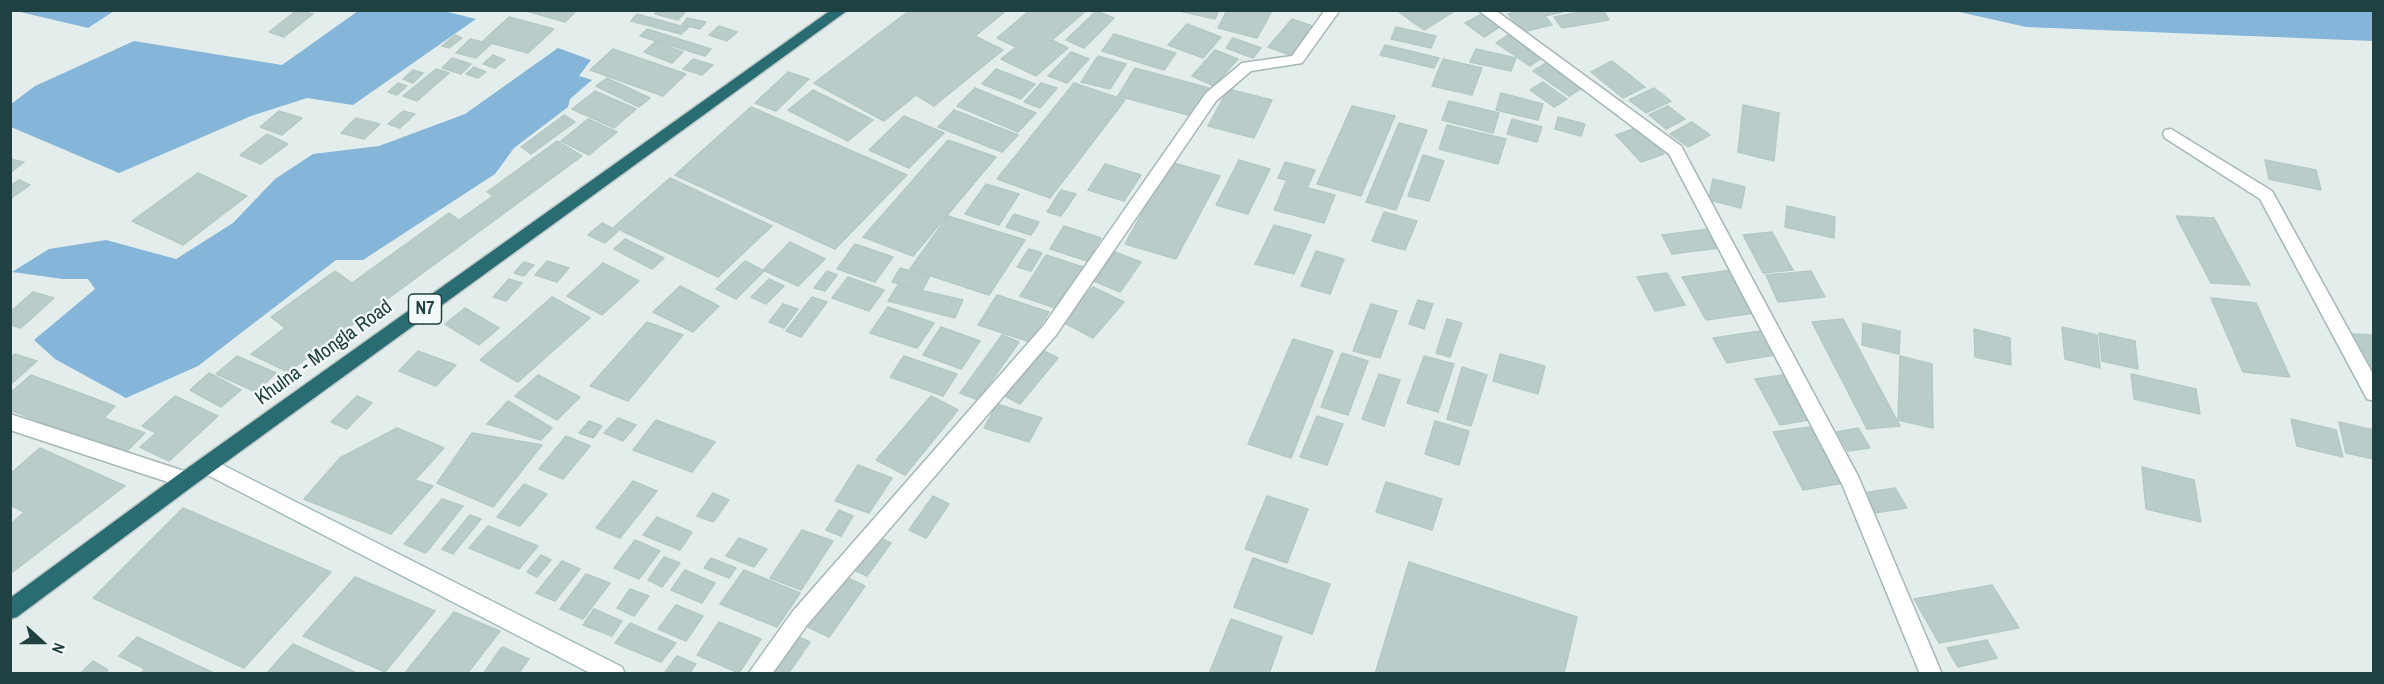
<!DOCTYPE html>
<style>
body{margin:0}
#map{position:relative;width:2384px;height:684px;overflow:hidden;background:#e3eeec;font-family:"Archivo Narrow",sans-serif}
canvas{display:block}
.frame{position:absolute;inset:0;border:12px solid #204142;pointer-events:none}
.north{position:absolute;left:12px;top:612px;width:60px;height:60px;-webkit-text-stroke:4px #f4faf9;paint-order:stroke;rotate:111deg;font-size:16px;font-weight:700;line-height:24px;text-align:center;color:#204142}
.north::after{content:'';display:block;margin:auto;width:21px;height:27px;background:#204142;clip-path:polygon(50% 0,100% 100%,50% 72%,0 100%)}
</style>
<div id="map">
<canvas width="2384" height="684"></canvas>
<div class="frame"></div>
<div class="north">N</div>
</div>
<script>
const g = document.querySelector('canvas').getContext('2d');
g.lineJoin = 'round';
function paint(path, color) {
  g.fillStyle = color;
  g.fill(path, 'evenodd');
}
function strokePath(path, color, width, dash) {
  g.strokeStyle = color;
  g.lineWidth = width;
  g.lineCap = dash ? 'butt' : 'round';
  g.setLineDash(dash || []);
  g.stroke(path);
}
function write(font, color, halo, rows, align = 'center') {
  g.font = font + ' "Archivo Narrow",sans-serif';
  g.lineWidth = 4.5;
  g.setLineDash([]);
  g.textBaseline = 'middle';
  g.strokeStyle = halo;
  g.fillStyle = color;
  for (const [text, x, y, turn = 0] of rows) {
    g.save();
    g.translate(x, y);
    g.rotate((+turn || 0) * Math.PI / 180);
    g.textAlign = isNaN(turn) ? turn : align;
    if (halo) g.strokeText(text, 0, 0);
    g.fillText(text, 0, 0);
    g.restore();
  }
}
paint(new Path2D(`
 M16 11H114L88 28Z
 M358 11H444L476 19 353 105 307 98 251 116 119 173 11 127V104L35 86 134 41 282 65Z
 M1955 11H2373V41L2026 27Z
 M558 48 591 60 579 76 592 80 570 99 568 107 514 148 495 174 363 260H336L198 366 126 398 55 359 34 340 95 289 88 279H63L12 272 49 249 106 240 176 259 233 223 275 179 313 154 379 146 465 114Z`), '#85b5d9');
const building = new Path2D(`
 M297 10 313 14 284 37 269 32Z
 M523 10H577L565 22Z
 M658 10H678L685 12 678 20 655 14Z
 M910 10H1007L975 36 1003 50 934 106 916 95 884 121 814 83Z
 M1030 10H1087L1052 40 1068 48 1036 76 1001 59 1016 47 997 38Z
 M1175 10H1219L1215 19Z
 M1227 10H1269L1272 11 1257 38 1218 28Z
 M1396 10H1456L1424 30Z
 M1523 10H1562L1563 12 1545 16 1552 25 1522 32 1508 14Z
 M1591 10H1603L1609 20 1562 28 1554 17Z
 M1096 11 1114 18 1084 48 1066 40Z
 M637 14 688 28 681 34 631 21Z
 M1482 14 1501 26 1484 37 1465 23Z
 M509 17 554 29 528 53 483 41Z
 M687 18 706 22 700 29 682 25Z
 M1292 19 1315 27 1290 55 1268 47Z
 M1187 24 1221 37 1203 58 1168 45Z
 M719 26 737 32 727 41 709 35Z
 M1396 27 1436 36 1431 48 1391 39Z
 M647 29 711 49 705 56 640 36Z
 M1114 34 1176 53 1164 70 1102 51Z
 M1510 34 1543 57 1530 66 1496 43Z
 M455 35 462 38 449 48 442 46Z
 M1233 38 1261 48 1253 58 1226 48Z
 M470 39 491 44 476 58 456 53Z
 M655 42 683 52 672 63 644 52Z
 M1385 45 1439 58 1434 68 1380 55Z
 M613 49 686 74 663 96 590 70Z
 M1476 49 1516 58 1511 71 1470 62Z
 M1215 50 1238 59 1214 86 1192 76Z
 M1071 52 1089 59 1067 83 1048 76Z
 M493 55 505 60 495 68 483 64Z
 M1098 56 1126 64 1110 89 1081 82Z
 M452 58 471 64 461 74 442 68Z
 M693 59 713 65 702 75 683 69Z
 M1443 59 1482 68 1472 95 1432 86Z
 M1612 61 1645 87 1623 98 1591 72Z
 M1548 62 1583 87 1569 96 1533 71Z
 M474 67 486 72 478 78 466 74Z
 M1135 68 1209 88 1192 116 1118 96Z
 M436 69 449 73 417 101 403 96Z
 M996 69 1035 84 1021 99 982 84Z
 M413 70 423 73 413 83 403 79Z
 M788 72 809 79 776 111 755 103Z
 M607 78 650 98 639 107 596 86Z
 M1543 82 1567 99 1554 107 1530 90Z
 M398 83 407 86 397 95 388 92Z
 M1041 83 1057 88 1040 108 1024 102Z
 M1074 83 1125 100 1050 198 997 179Z
 M975 88 1036 113 1018 132 957 106Z
 M1654 88 1671 101 1646 113 1629 100Z
 M1228 89 1272 100 1254 138 1208 126Z
 M813 90 873 120 848 141 788 110Z
 M595 91 636 109 614 128 572 109Z
 M1501 93 1543 104 1538 120 1496 110Z
 M1449 101 1499 113 1493 133 1442 120Z
 M1743 105 1779 113 1774 161 1738 152Z
 M1352 106 1395 116 1361 196 1317 184Z
 M1668 106 1685 119 1666 129 1649 115Z
 M751 107 907 175 835 249 675 175Z
 M954 110 1018 135 1002 152 938 127Z
 M279 111 302 118 282 135 260 127Z
 M403 111 415 114 400 128 388 124Z
 M564 115 575 122 531 154 521 147Z
 M904 116 944 133 909 168 869 150Z
 M1558 117 1585 124 1581 136 1555 129Z
 M356 118 380 124 364 139 341 133Z
 M588 119 617 132 589 155 561 141Z
 M1512 119 1542 127 1537 142 1507 134Z
 M1692 122 1710 135 1688 147 1670 134Z
 M1399 123 1427 130 1396 210 1366 202Z
 M1447 125 1506 139 1498 164 1439 149Z
 M1639 127 1664 154 1641 162 1616 135Z
 M267 134 288 144 261 164 240 155Z
 M948 140 996 157 913 256 863 237Z
 M557 141 582 156 288 372 251 354 285 328 271 317 335 271 352 283 449 213 459 220 493 196 487 192Z
 M1423 155 1444 161 1429 201 1408 196Z
 M10 159 24 162 10 173Z
 M1239 160 1270 169 1248 214 1216 205Z
 M2265 160 2316 170 2321 190 2269 179Z
 M1170 162 1220 176 1176 259 1125 244Z
 M1285 162 1315 170 1308 186 1278 178Z
 M1105 164 1141 175 1124 201 1088 190Z
 M198 173 247 196 183 245 132 221Z
 M670 178 772 226 718 277 614 227Z
 M1713 179 1745 187 1741 208 1709 200Z
 M19 180 30 185 10 199V186Z
 M1286 182 1335 195 1324 223 1274 210Z
 M986 184 1019 194 999 225 965 214Z
 M1061 190 1076 194 1061 216 1047 212Z
 M1787 206 1835 217 1834 238 1785 227Z
 M1384 212 1417 221 1405 250 1372 241Z
 M1014 214 1039 222 1031 235 1006 227Z
 M948 216 1025 240 989 295 910 269Z
 M2176 216 2214 218 2250 285 2211 283Z
 M602 223 618 231 605 243 588 235Z
 M1274 225 1311 235 1294 274 1255 264Z
 M1064 226 1101 238 1087 261 1050 249Z
 M1709 229 1719 248 1672 254 1662 235Z
 M1772 232 1793 270 1763 273 1743 235Z
 M625 239 664 258 652 269 614 249Z
 M790 242 825 259 798 286 763 270Z
 M855 244 893 257 875 282 837 269Z
 M1029 249 1042 253 1031 271 1017 267Z
 M1316 251 1344 259 1330 294 1301 286Z
 M1115 252 1141 262 1120 292 1094 281Z
 M1046 255 1086 268 1061 310 1020 296Z
 M547 261 569 268 557 282 535 275Z
 M745 261 764 271 736 299 716 289Z
 M524 262 534 265 524 276 514 273Z
 M603 263 639 281 602 315 567 296Z
 M900 268 930 276 923 289 892 282Z
 M1732 270 1755 313 1706 320 1682 277Z
 M827 271 837 275 825 291 814 288Z
 M1811 271 1825 297 1778 302 1766 275Z
 M1667 273 1685 305 1655 311 1637 277Z
 M848 277 884 290 869 311 832 298Z
 M509 279 522 283 506 301 493 297Z
 M769 279 784 286 766 304 751 297Z
 M898 285 963 300 955 318 888 301Z
 M680 286 719 306 693 332 653 312Z
 M1093 287 1124 302 1093 338 1061 321Z
 M33 292 54 298 21 328 10 325V312Z
 M997 295 1049 312 1030 342 978 325Z
 M552 297 590 318 518 382 480 360Z
 M812 297 827 302 801 337 786 331Z
 M2211 298 2256 303 2290 377 2243 372Z
 M1418 300 1433 304 1424 329 1409 324Z
 M783 304 798 309 784 328 769 322Z
 M1371 304 1397 311 1380 358 1353 351Z
 M888 307 934 323 917 348 870 333Z
 M465 308 499 328 479 345 445 324Z
 M1447 319 1462 323 1450 357 1436 353Z
 M1843 319 1900 426 1867 429 1812 322Z
 M647 322 683 335 628 401 590 386Z
 M1863 323 1900 331 1899 354 1862 345Z
 M941 327 980 341 961 369 923 355Z
 M2062 327 2097 335 2100 368 2065 359Z
 M1974 329 2010 338 2011 365 1975 357Z
 M1761 331 1775 355 1727 363 1713 338Z
 M2099 333 2135 341 2138 369 2102 361Z
 M2353 334 2374 335V371Z
 M1002 335 1019 342 978 400 960 393Z
 M1293 339 1333 351 1291 458 1248 444Z
 M1040 349 1058 358 1020 404 1001 394Z
 M418 351 456 365 436 386 399 371Z
 M1342 353 1368 361 1348 415 1321 407Z
 M15 354 37 361 10 385V358Z
 M1500 354 1545 366 1538 394 1493 381Z
 M237 356 276 373 256 392 216 374Z
 M904 356 957 374 943 396 890 377Z
 M1424 356 1454 364 1438 412 1407 403Z
 M1900 356 1932 364 1933 428 1898 420Z
 M1462 367 1487 375 1471 426 1447 419Z
 M209 373 241 390 221 407 190 390Z
 M1379 374 1400 380 1384 426 1362 419Z
 M2131 374 2196 389 2200 414 2134 399Z
 M31 375 115 406 104 418 145 433 124 454 10 410V393Z
 M538 375 580 397 557 420 515 396Z
 M1783 375 1808 420 1780 425 1755 379Z
 M175 396 218 416 169 461 140 447 156 433 142 426Z
 M357 396 372 403 347 429 331 422Z
 M931 396 958 410 905 475 876 460Z
 M508 401 552 428 541 440 487 424Z
 M997 404 1042 418 1029 442 984 428Z
 M1317 416 1343 424 1327 465 1300 457Z
 M618 418 636 425 623 441 604 433Z
 M2291 419 2336 430 2343 457 2297 446Z
 M656 420 715 442 692 472 633 450Z
 M589 421 602 426 593 438 579 433Z
 M1435 421 1469 431 1459 465 1425 454Z
 M2339 422 2374 430V459L2346 453Z
 M1811 427 1844 483 1803 490 1773 432Z
 M397 428 444 448 415 480 433 486 391 534 304 499 340 458Z
 M1858 428 1870 448 1848 451 1837 432Z
 M472 433 542 445 493 507 437 483Z
 M566 436 590 446 563 479 539 469Z
 M40 448 125 486 10 574V525L24 512 10 505V474Z
 M858 465 892 478 869 513 835 501Z
 M2142 467 2194 480 2201 522 2146 509Z
 M633 481 657 491 620 538 596 528Z
 M1386 482 1442 499 1432 530 1376 512Z
 M524 484 547 494 520 526 497 517Z
 M1895 488 1907 508 1874 513 1863 493Z
 M713 493 729 500 713 522 697 516Z
 M933 496 949 504 926 538 909 530Z
 M1267 496 1308 509 1287 563 1245 549Z
 M442 499 463 506 426 553 404 544Z
 M183 508 331 572 244 668 93 598Z
 M839 510 853 516 841 536 826 530Z
 M470 515 481 519 453 554 442 549Z
 M657 517 692 532 680 550 643 535Z
 M488 526 538 546 519 569 469 548Z
 M802 530 833 541 801 590 770 578Z
 M874 535 891 543 867 576 850 568Z
 M739 538 767 549 754 567 726 556Z
 M635 540 660 551 639 579 614 568Z
 M541 555 551 560 537 577 527 572Z
 M664 557 680 563 662 587 648 580Z
 M711 558 736 568 729 578 704 568Z
 M1253 558 1330 584 1312 634 1234 607Z
 M562 561 580 569 555 601 536 593Z
 M1409 562 1577 617 1564 674H1375Z
 M685 570 715 583 702 603 671 590Z
 M744 570 800 593 777 627 720 604Z
 M586 574 610 583 583 619 560 609Z
 M355 577 435 611 385 672 303 636Z
 M846 577 865 586 829 637 808 627Z
 M1992 585 2019 628 1939 643 1914 599Z
 M630 589 649 596 634 616 617 608Z
 M676 605 703 616 686 641 658 629Z
 M594 609 622 621 612 636 583 625Z
 M454 612 500 631 467 674H404Z
 M1231 619 1282 637 1269 674H1209Z
 M719 622 761 639 739 673 697 655Z
 M630 623 676 643 661 662 615 643Z
 M793 634 810 642 788 674H765Z
 M137 637 216 674H140L145 669 119 656Z
 M1987 640 1997 658 1958 667 1947 648Z
 M293 644 359 674H266Z
 M502 647 529 659 518 674H483Z
 M677 656 696 664 689 674 665 672Z
 M93 661 108 670 105 674H80Z`);
paint(building, '#baccc9');
strokePath(building, '#b4c9c6', 1.5);
const street = new Path2D(`
 M1325 10H1340L1302 63 1251 71 1216 101 1056 335 807 625 772 674H748L793 611 1044 325 1206 93 1242 63 1292 56Z
 M1478 10H1495L1681 146 1858 476 1942 674H1920L1842 484 1669 154Z
 M2171 129 2272 191 2374 376V401L2367 399 2260 199 2165 138 2163 134 2165 130Z
 M10 414 193 474 196 480 193 486 186 488 10 430Z`);
const secondary = new Path2D(`
 M207 457 622 667 625 674H592L200 471 197 465 200 459Z`);
const highway = new Path2D(`
 M831 10H848L193 486 17 617 10 619V598L179 474Z`);
strokePath(street, '#a5b7b6', 3);
strokePath(secondary, '#a0bbba', 3);
strokePath(highway, '#c1caca', 3);
paint(street, '#fff');
paint(secondary, '#fff');
paint(highway, '#296c71');
for (const [x, y, w] of [
 [425,309,33]
]) {
  const box = new Path2D();
  box.roundRect(x - w / 2, y - 15, w, 30, 4.5);
  g.fillStyle = '#f4faf9';
  g.fill(box);
  strokePath(box, '#204142', 1.5);
}
write('bold 18px', '#204142', null, [
 ["N7",425,309]
]);
write('20px', '#204142', '#f4faf9', [
 ["Khulna - Mongla Road",324,353,-36]
]);
</script>
